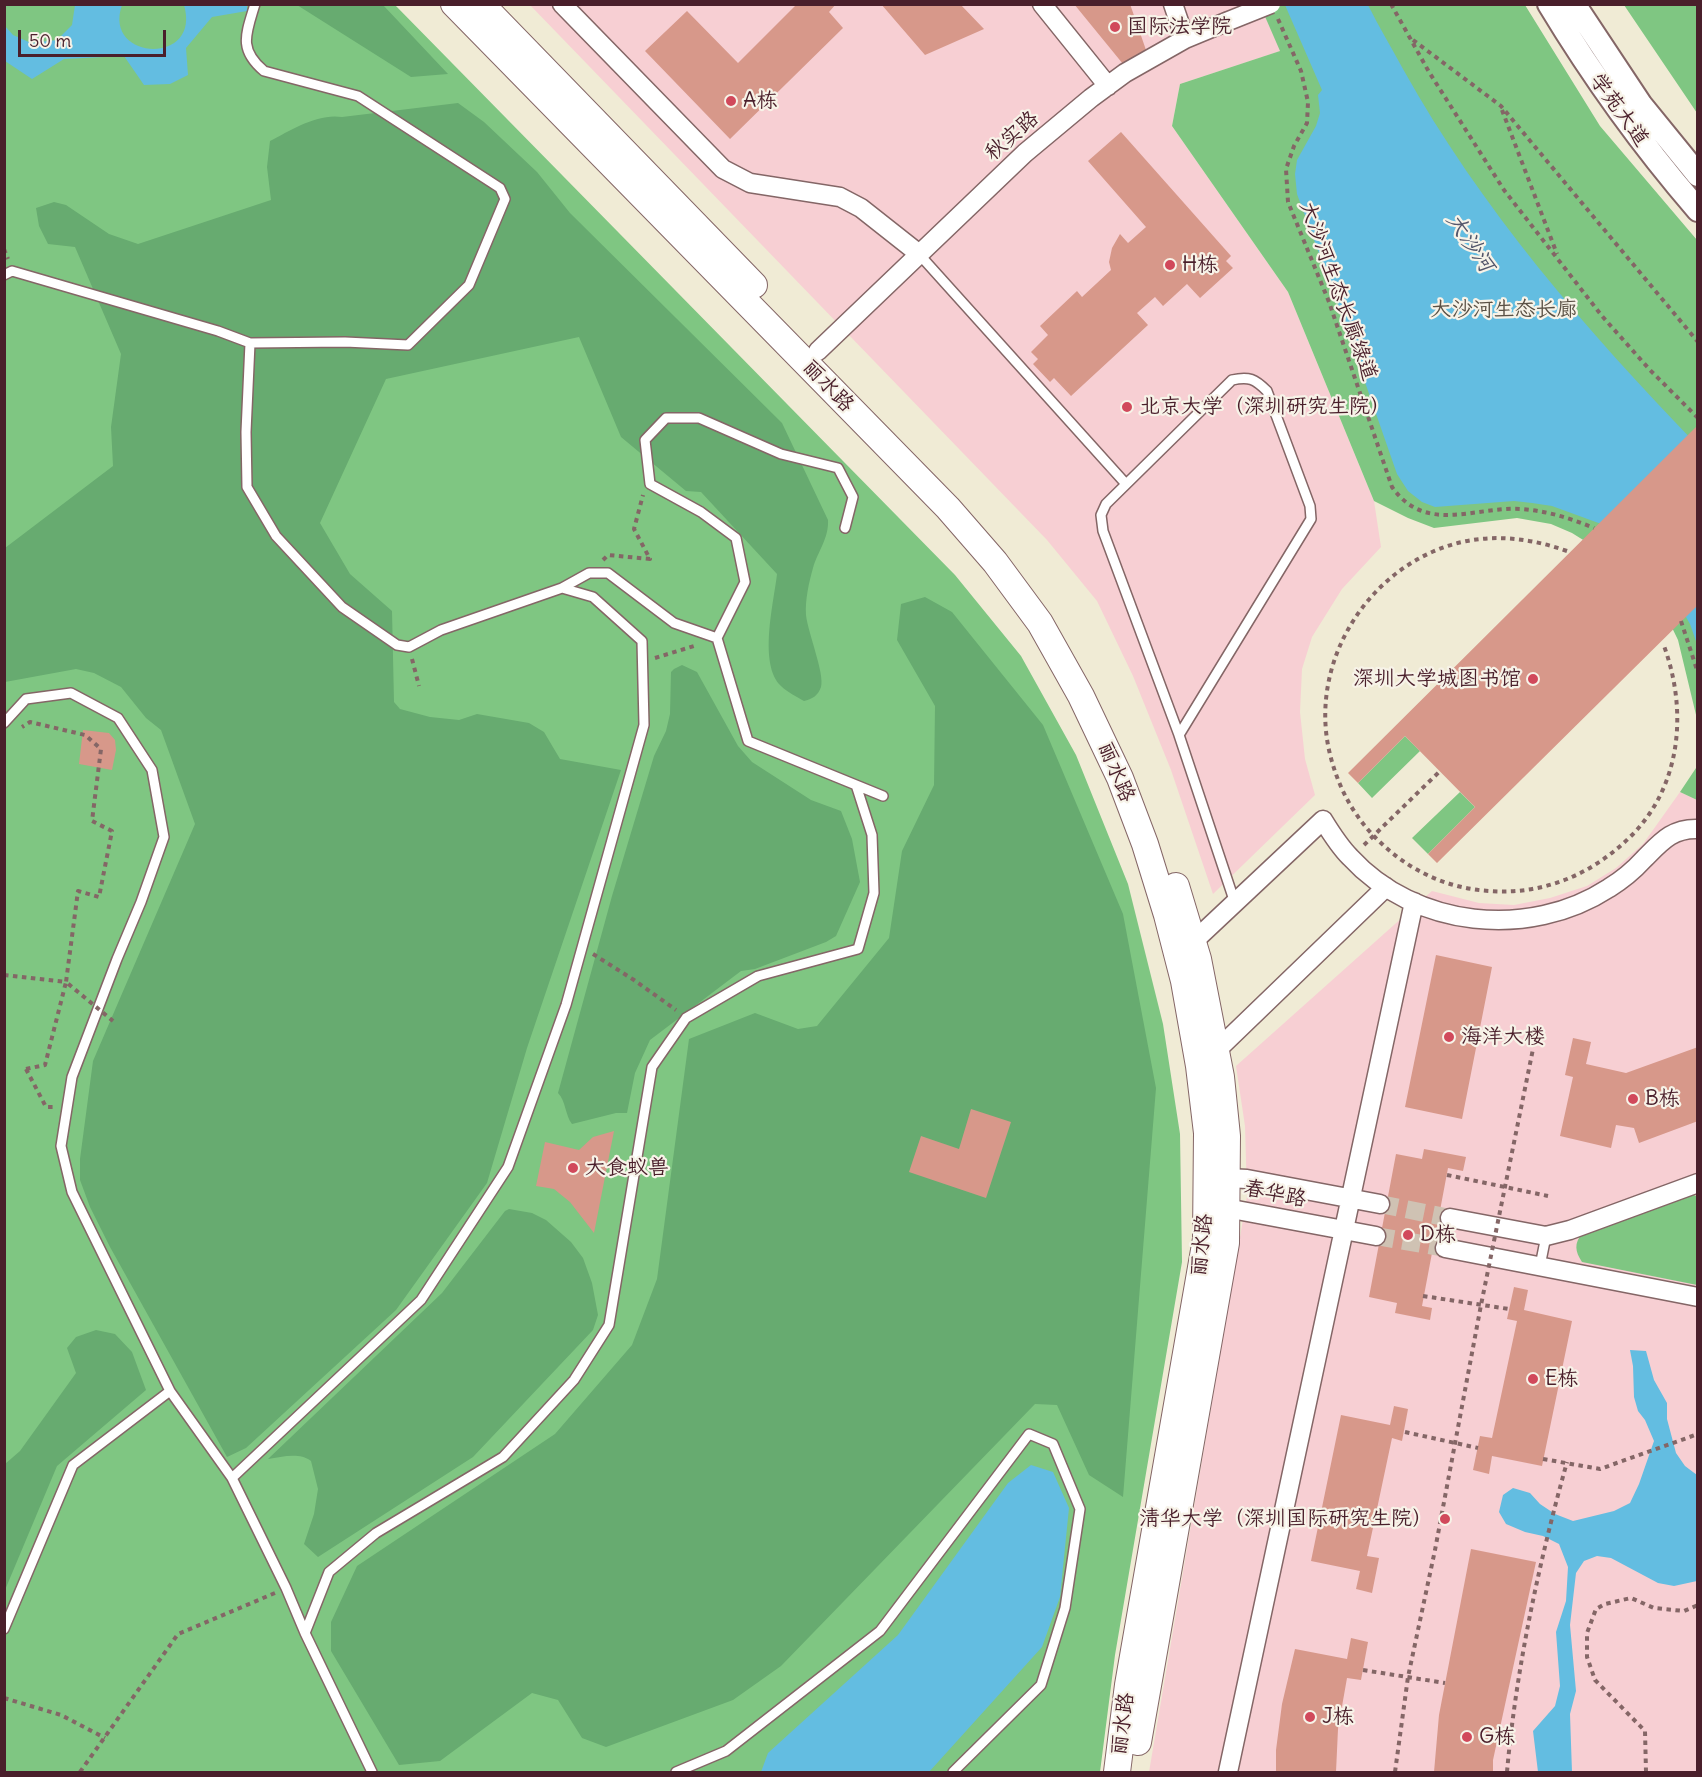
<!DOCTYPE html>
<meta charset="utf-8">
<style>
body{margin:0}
#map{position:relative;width:1702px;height:1777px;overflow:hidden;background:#f0ebd5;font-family:Delius,sans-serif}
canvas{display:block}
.frame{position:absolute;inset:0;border:6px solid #4a1f2b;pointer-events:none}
.scale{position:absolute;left:18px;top:30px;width:148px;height:27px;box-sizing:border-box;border:3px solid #4a1f2b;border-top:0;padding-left:8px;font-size:18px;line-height:21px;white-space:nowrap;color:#4a1f2b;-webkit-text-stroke:4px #f7f3e8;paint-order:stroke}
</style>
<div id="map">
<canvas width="1702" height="1777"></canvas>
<div class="frame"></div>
<div class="scale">50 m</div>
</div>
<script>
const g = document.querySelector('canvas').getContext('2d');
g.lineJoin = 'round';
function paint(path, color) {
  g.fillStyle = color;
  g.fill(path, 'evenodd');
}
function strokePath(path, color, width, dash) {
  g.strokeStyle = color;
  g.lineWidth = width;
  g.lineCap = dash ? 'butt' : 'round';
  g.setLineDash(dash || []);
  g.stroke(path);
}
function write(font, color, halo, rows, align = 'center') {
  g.font = font + ' Delius,"LXGW WenKai TC",sans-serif';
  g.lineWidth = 4.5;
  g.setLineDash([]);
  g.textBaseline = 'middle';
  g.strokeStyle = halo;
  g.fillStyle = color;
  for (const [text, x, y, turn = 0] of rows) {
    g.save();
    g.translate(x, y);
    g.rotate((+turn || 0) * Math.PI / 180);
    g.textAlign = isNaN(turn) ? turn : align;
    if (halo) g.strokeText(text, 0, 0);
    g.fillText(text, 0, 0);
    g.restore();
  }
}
paint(new Path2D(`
 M530 5H1260L1281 51 1180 84 1172 126 1288 292 1374 501 1381 547 1342 589 1312 637 1302 669 1300 712 1305 759 1315 795 1213 894 1171 770 1133 676 1097 601 1047 540Z
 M1680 792 1697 800V1772H1149L1247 1196 1245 1126 1236 1066 1432 891 1479 903 1514 905 1550 898 1587 886 1616 868 1643 844Z`), '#f7cfd3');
paint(new Path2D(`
 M5 5H395L955 575 1021 656 1076 755 1128 884 1163 1024 1180 1134 1182 1262 1115 1655 1100 1772H5Z
 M1260 5H1525L1600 126 1697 240V719L1678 640 1662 607 1612 558 1572 533 1551 524 1517 518 1434 528 1408 518 1374 501 1288 292 1172 126 1180 84 1280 51Z
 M1624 5H1697V113Z
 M1405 736 1420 751 1372 798 1358 783Z
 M1697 761V800L1680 792 1696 768Z
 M1460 792 1475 807 1428 854 1412 838Z
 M1689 1194 1697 1196V1285L1582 1262C1575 1251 1574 1244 1582 1233Z`), '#7fc682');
paint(new Path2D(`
 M297 5H383L448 74 411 77Z
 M458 103 484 122 537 172 570 213 782 423 828 520C829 538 818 551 813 568 809 582 805 600 806 615 808 633 825 674 821 687 818 696 812 699 804 701 797 697 787 692 781 686 758 664 774 602 777 574L701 492 686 491 621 437 579 337 386 379 320 523 350 574 392 611 394 702 400 709 430 717 459 720 477 714 529 723 544 732 560 759 621 770 527 1048 487 1183 396 1310 246 1448 227 1457 110 1247 90 1207 80 1180V1159L93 1061 195 824 161 730 146 718 121 687 94 673 76 669 5 682V548L113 466 111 427 121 354 75 247 48 244 39 226 36 208 54 202 66 205 109 234 138 244 271 200 267 167 270 141C291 130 318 113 342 117Z
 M925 597 952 612 1043 725 1123 914 1156 1088 1123 1497 1089 1475 1057 1405 1035 1404 781 1666 733 1700 606 1747 582 1738 558 1700 532 1693 440 1761 399 1765 331 1651V1622L357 1566 555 1434 632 1345 657 1279 689 1039 755 1013 798 1029 817 1026 889 938 902 851 934 785 935 706 897 640 901 604Z
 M682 665 697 672 738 746 752 762 811 800 841 811 852 839 860 882 836 936 826 942 755 969 741 971 650 1040 635 1073 627 1113H616L572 1124C565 1115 566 1101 558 1093L612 896 654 756 666 731 670 714 671 672 674 669Z
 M509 1209 532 1213 546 1220 571 1242 583 1258 592 1283 598 1315 593 1330 473 1457 318 1557 304 1544 314 1514 318 1489 311 1461C299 1452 282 1457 268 1459L442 1293 505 1211Z
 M96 1330 115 1334 132 1352 146 1390 57 1466 5 1590V1464L20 1451 76 1373 67 1348 76 1337Z`), '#67ab70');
paint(new Path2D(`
 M75 5H122C102 61 202 66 184 5H247V11L212 17 186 48 188 75 170 84 144 85 124 56 64 59 32 79 5 61V26L13 35 31 43 57 40 72 25Z
 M1285 5H1368C1379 27 1391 47 1403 69 1481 209 1586 330 1697 445V644L1690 624 1671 591 1604 525 1552 506 1532 503 1514 501 1435 507 1422 502 1408 491 1397 474 1336 299 1297 194 1295 174 1297 160 1316 126 1320 113 1318 95 1322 90Z
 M1630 1350 1646 1351 1654 1380 1667 1403V1419L1676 1453 1685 1466 1697 1475V1581L1674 1586 1658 1583 1611 1558 1597 1556 1584 1561 1576 1573 1570 1625 1576 1691 1570 1714 1572 1772H1538L1533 1731 1555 1706 1560 1686 1556 1632 1566 1601 1568 1567 1559 1544 1543 1536 1525 1532 1506 1524 1499 1512 1503 1495 1513 1488 1530 1493 1540 1504 1555 1514 1573 1521 1614 1511 1630 1503 1639 1484 1654 1441 1645 1420 1638 1411 1634 1397 1633 1366Z
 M1031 1465 1053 1472 1069 1508 1060 1597 1042 1647 929 1772H761L768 1753 898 1635 1008 1483Z`), '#63bde1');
paint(new Path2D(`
 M797 4H836L829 12 843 28 730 139 645 51 687 11 738 63Z
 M881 4H960L984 29 925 55Z
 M1074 4H1130L1146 50 1123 64Z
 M1121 132 1231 256 1226 261 1233 268 1200 298 1187 284 1163 306 1155 297 1137 313 1148 325 1071 396 1054 378 1050 382 1033 364 1038 359 1031 352 1048 335 1040 326 1077 291 1082 297 1111 270 1109 262 1112 248 1120 234 1128 243 1146 227 1088 161Z
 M1698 425V605L1437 863 1428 854 1475 807 1405 736 1358 783 1348 773Z
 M83 730 109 733 115 740 116 750 112 770 79 764Z
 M1436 955 1492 967 1462 1119 1405 1107Z
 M1573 1038 1591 1042 1586 1064 1626 1073 1698 1047V1121L1639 1143 1634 1128 1616 1125 1611 1148 1560 1136 1573 1077 1565 1075Z
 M971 1109 1011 1122 986 1198 909 1172 921 1136 959 1149Z
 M614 1131 594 1233 570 1202 554 1189 536 1186 545 1142 579 1150 593 1137Z
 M1424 1149 1466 1157 1463 1171 1448 1168 1422 1306 1432 1308 1430 1320 1395 1313 1397 1303 1369 1297 1396 1154 1422 1159Z
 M1514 1287 1528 1290 1524 1310 1572 1321 1542 1466 1492 1456 1489 1474 1473 1470 1480 1436 1492 1438 1517 1321 1507 1319Z
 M1394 1406 1408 1409 1402 1441 1392 1438 1367 1556 1379 1558 1372 1593 1356 1589 1360 1571 1311 1561 1341 1415 1390 1425Z
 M1471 1549 1536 1562 1493 1760V1772H1434L1439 1715Z
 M1351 1638 1368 1642 1361 1680 1347 1678 1338 1729 1336 1772H1276V1750L1282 1704 1295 1649 1347 1659Z`), '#d7988a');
strokePath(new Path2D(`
 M1380 1204 1450 1218
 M1376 1236 1445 1248`), '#cfc2b3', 18, [18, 9]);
const service = new Path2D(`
 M255 4C246 34 238 49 264 71L358 96 500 188 505 199 469 285 408 345 345 342 250 343 246 432 247 487 276 536 342 607 397 645 409 647 441 630 562 588 589 573H608L674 623 717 638 748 741 856 785 872 835 874 893 858 949 758 976 686 1018 652 1067 609 1325 574 1380 503 1457 376 1533 329 1572 305 1633 372 1772
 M918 253 1126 484
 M4 275 12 271 218 331 250 343
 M717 638 745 582 736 538 701 512 650 484 645 440 666 418H699L781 454 838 468 853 497 845 528
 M4 723 26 699 71 693 118 718 152 770 164 837 141 902 117 959 72 1077 61 1146 72 1192 170 1391
 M1179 735 1311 519 1310 506 1267 391C1255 379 1249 376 1232 380L1106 504 1101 515 1103 531 1179 735 1235 903
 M856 785 883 796
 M1540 1266 1546 1236
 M232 1478 421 1300 508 1167 566 1005 644 725 642 641 593 597 562 588
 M4 1629 73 1465 170 1391 232 1478 286 1588 305 1633
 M676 1772 726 1751 880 1631 1029 1434 1053 1444 1080 1509 1065 1608 1041 1685 953 1772`);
const minor = new Path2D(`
 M562 4 723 169 750 183 840 197 861 208 918 253
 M1042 4 1108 86
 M1173 4 1185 39
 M818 351 1025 153 1091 98 1125 73 1185 39 1226 22
 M1193 942 1323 820C1331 833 1339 846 1350 857 1415 928 1529 940 1609 888 1622 880 1634 870 1644 859 1661 842 1672 828 1698 829
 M1217 1050 1386 887
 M1217 1184 1227 1178 1247 1179 1380 1204
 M1218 1201 1226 1208 1376 1236
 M1450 1218 1546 1236 1570 1230 1698 1183
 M1445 1248 1698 1297
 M1228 1772 1414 902`);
const tertiary = new Path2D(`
 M1549 4C1593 77 1642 145 1698 210
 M1574 4 1641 105 1698 175`);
const secondary = new Path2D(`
 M454 4 948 508 995 562 1040 623 1081 696 1120 778 1145 844 1167 915 1184 981 1199 1066 1207 1133 1206 1239 1128 1685 1117 1772
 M481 4 754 285
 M1138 1742 1226 1243 1227 1136 1221 1077 1198 959 1176 886`);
strokePath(service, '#846666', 12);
strokePath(minor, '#846666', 21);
strokePath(tertiary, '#846666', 26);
strokePath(secondary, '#846666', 28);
strokePath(new Path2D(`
 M1391 4 1429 72 1504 190 1602 316 1650 370 1698 418
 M1278 19 1301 71 1308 102 1307 123 1294 146 1286 169 1288 202 1329 302 1392 487C1426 535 1474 506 1522 509 1547 511 1570 518 1594 528
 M1413 40 1501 106 1698 342
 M1502 110 1557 254
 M4 249 8 259
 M1567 551C1533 539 1498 534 1462 542 1371 563 1309 659 1329 750 1337 786 1354 818 1381 843 1410 871 1449 889 1490 891 1546 895 1595 873 1634 833 1682 782 1687 709 1664 646
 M603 560 608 555 650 559 634 529 643 495
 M1681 621 1698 673
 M655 658 694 646
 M412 659 419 686
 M1364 845 1439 772
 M593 954 634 980 676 1010
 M4 975 66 982 78 891 99 897 112 831 92 821 101 749 85 735 30 722 22 727
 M26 1069 46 1107H54
 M1447 1175 1548 1196
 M1423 1296 1509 1309
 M1405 1432 1478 1448
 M1543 1459 1600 1469 1698 1434
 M1363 1670 1445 1683
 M4 1698 61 1715 105 1738
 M80 1772 178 1634 275 1593
 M1507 1772C1516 1669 1539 1562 1567 1462
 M1646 1772 1645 1731 1595 1680 1587 1657V1633L1596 1609 1605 1604 1631 1598 1654 1608 1684 1611 1698 1605`), '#846666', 4, [4.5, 4.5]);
strokePath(service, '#fff', 9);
strokePath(minor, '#fff', 18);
strokePath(tertiary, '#fff', 22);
strokePath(secondary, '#fff', 26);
const minorBridge = new Path2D(`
 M1226 22 1271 4`);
strokePath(minorBridge, '#846666', 21, []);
strokePath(new Path2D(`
 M26 1069 45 1065 66 982 113 1021
 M1395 1772 1408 1677 1435 1550 1481 1305 1533 1049`), '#846666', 4, [4.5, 4.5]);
strokePath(minorBridge, '#fff', 18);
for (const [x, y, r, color] of [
 [1115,27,6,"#d1495b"],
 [731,101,6,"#d1495b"],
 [1170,265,6,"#d1495b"],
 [1127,407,6,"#d1495b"],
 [1533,679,6,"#d1495b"],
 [1449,1037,6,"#d1495b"],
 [1633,1099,6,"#d1495b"],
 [573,1168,6,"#d1495b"],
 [1408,1235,6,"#d1495b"],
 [1533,1379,6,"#d1495b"],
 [1445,1519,6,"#d1495b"],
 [1310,1717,6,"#d1495b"],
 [1467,1737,6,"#d1495b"]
]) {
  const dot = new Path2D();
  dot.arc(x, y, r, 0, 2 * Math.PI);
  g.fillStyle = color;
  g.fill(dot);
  strokePath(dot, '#f7f3e8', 2);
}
write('21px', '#4a1f2b', '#f7f3e8', [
 ["国际法学院",1127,27],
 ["A栋",743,101],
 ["H栋",1182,265],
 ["北京大学（深圳研究生院）",1139,407],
 ["深圳大学城图书馆",1521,679,"right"],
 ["海洋大楼",1461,1037],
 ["B栋",1645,1099],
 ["大食蚁兽",585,1168],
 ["D栋",1420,1235],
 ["E栋",1545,1379],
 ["清华大学（深圳国际研究生院）",1433,1519,"right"],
 ["J栋",1322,1717],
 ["G栋",1479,1737]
], 'left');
write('21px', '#4a1f2b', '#f7f3e8', [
 ["学苑大道",1619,110,54],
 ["秋实路",1012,136,-41],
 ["大沙河生态长廊绿道",1338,291,70],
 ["丽水路",828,386,46],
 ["丽水路",1116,772,67],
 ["春华路",1275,1194,11],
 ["丽水路",1202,1245,-84],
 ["丽水路",1123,1724,-83]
]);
write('21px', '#5a5145', '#f7f3e8', [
 ["大沙河生态长廊",1504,310]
]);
write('italic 22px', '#53566b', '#f7f3e8', [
 ["大沙河",1470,243,56]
]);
</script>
